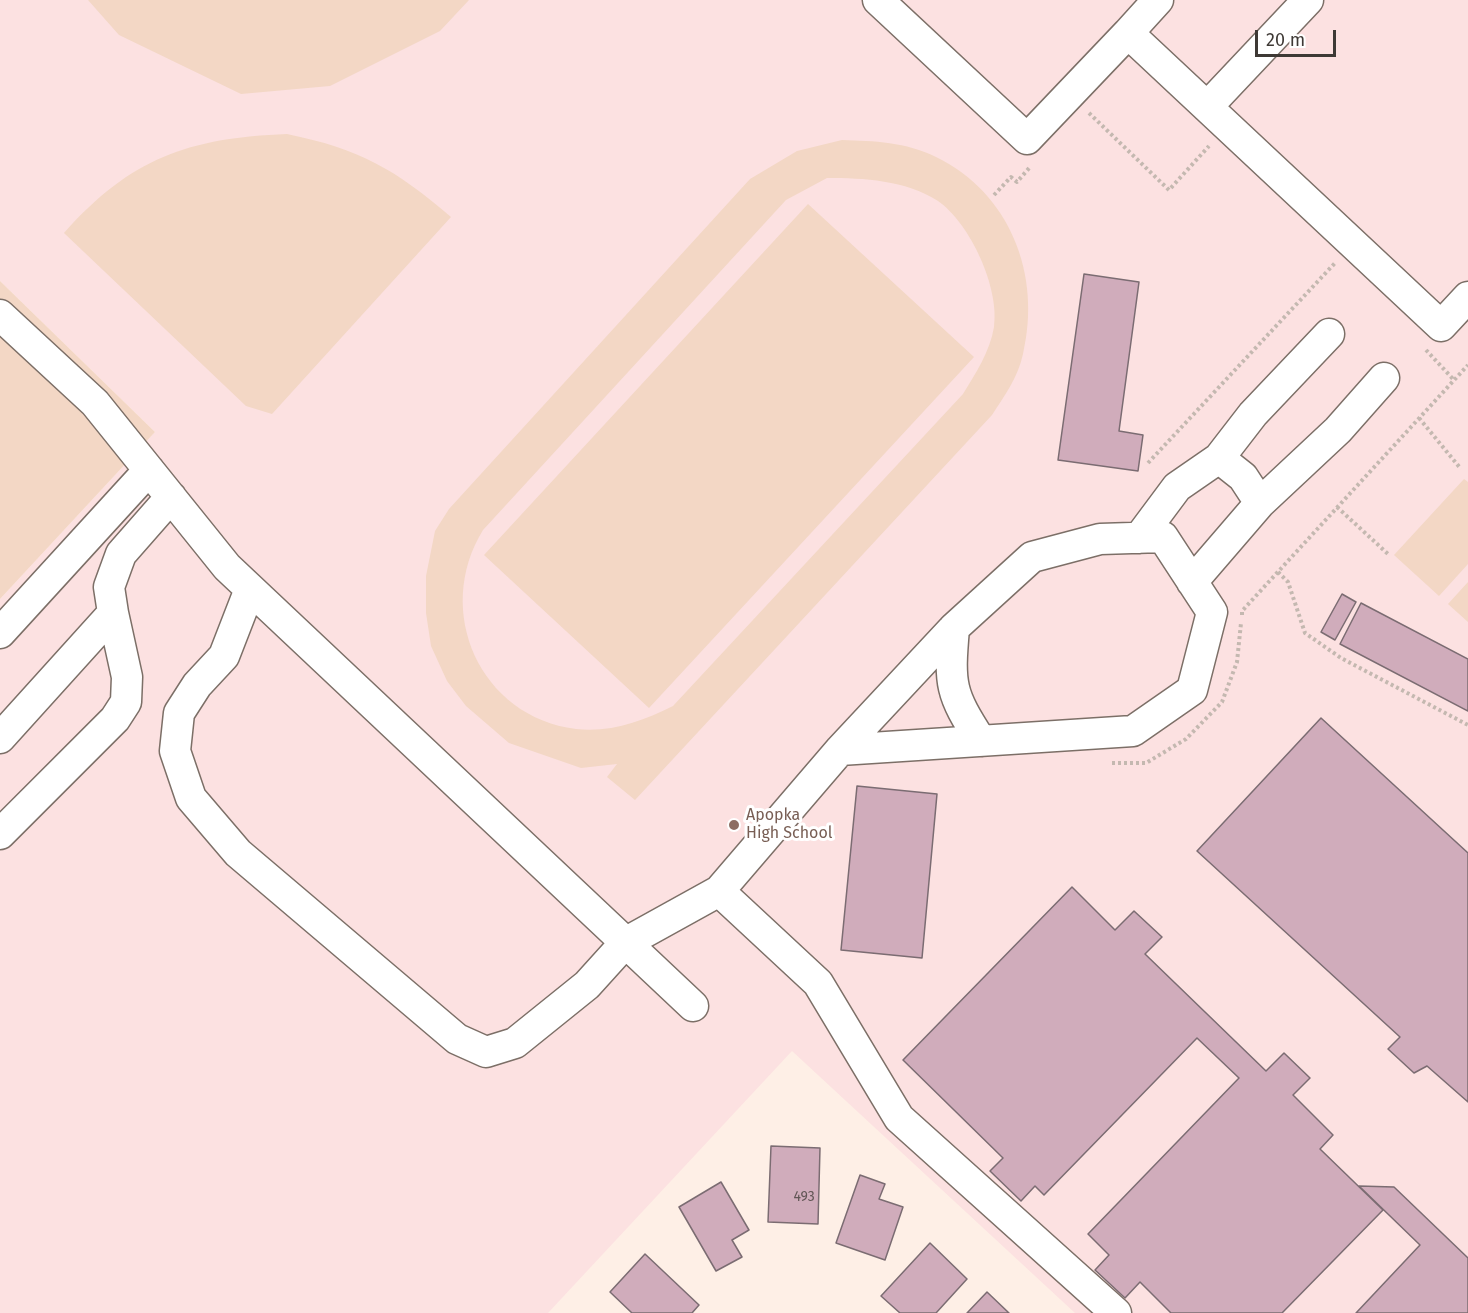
<!DOCTYPE html>
<style>
body{margin:0}
#map{position:relative;width:1468px;height:1313px;overflow:hidden;background:#feefe6;font-family:"Fira Sans",sans-serif}
canvas{display:block}
.scale{position:absolute;left:1255px;top:30px;width:81px;height:27px;box-sizing:border-box;border:3px solid #3e3935;border-top:0;padding-left:8px;font-size:18px;line-height:21px;white-space:nowrap;color:#3e3935;-webkit-text-stroke:4px #fff;paint-order:stroke}
</style>
<div id="map">
<canvas width="1468" height="1313"></canvas>
<div class="scale">20 m</div>
</div>
<script>
const g = document.querySelector('canvas').getContext('2d');
g.lineJoin = 'round';
function paint(path, color) {
  g.fillStyle = color;
  g.fill(path, 'evenodd');
}
function strokePath(path, color, width, dash) {
  g.strokeStyle = color;
  g.lineWidth = width;
  g.lineCap = dash ? 'butt' : 'round';
  g.setLineDash(dash || []);
  g.stroke(path);
}
function write(font, color, halo, rows, align = 'center') {
  g.font = font + ' "Fira Sans",sans-serif';
  g.lineWidth = 6;
  g.setLineDash([]);
  g.textBaseline = 'middle';
  g.strokeStyle = halo;
  g.fillStyle = color;
  for (const [text, x, y, turn = 0] of rows) {
    g.save();
    g.translate(x, y);
    g.rotate((+turn || 0) * Math.PI / 180);
    g.textAlign = isNaN(turn) ? turn : align;
    if (halo) g.strokeText(text, 0, 0);
    g.fillText(text, 0, 0);
    g.restore();
  }
}
paint(new Path2D(`
 M0 0H1468V1313H1075L792 1051 548 1313H0V599L155 432 0 281Z`), '#fce1e1');
paint(new Path2D(`
 M88 0H469L440 31 330 86 241 94 119 35Z
 M287 134C360 149 395 169 451 217L272 414 246 406 64 233C131 158 188 138 287 134Z
 M842 140C874 141 906 142 936 157 1010 193 1042 275 1023 354 1018 377 1005 395 992 415L635 800 607 777 617 764 581 768 509 743 466 706 447 681 431 646 426 613V576L435 531 449 509 750 179 797 151ZM827 178C864 178 905 180 938 201 970 223 1000 288 994 327 990 351 976 373 963 394L673 706C643 721 610 733 576 729 480 717 433 611 483 530L786 200Z
 M808 204 974 357 649 708 484 555Z
 M0 281 155 432 0 599Z
 M1464 479 1468 482V564L1439 596 1394 555Z
 M1468 582V622L1448 604Z`), '#f3d7c5');
const building = new Path2D(`
 M1084 274 1139 282 1119 431 1143 435 1138 471 1058 460Z
 M1342 594 1356 602 1335 640 1321 632Z
 M1361 603 1468 659V711L1340 644Z
 M1321 718 1468 853V1102L1427 1066 1414 1073 1388 1049 1400 1037 1197 851Z
 M857 786 937 794 922 958 841 950Z
 M1072 887 1115 930 1134 911 1162 937 1145 954 1266 1071 1284 1053 1310 1078 1293 1095 1333 1135 1320 1149 1383 1210 1282 1313H1171L1140 1282 1125 1298 1095 1270 1109 1255 1088 1234 1239 1078 1197 1038 1044 1195 1035 1186 1021 1201 990 1171 1003 1158 903 1060Z
 M771 1146 820 1148 818 1224 768 1222Z
 M860 1175 885 1184 879 1199 903 1207 885 1260 836 1243Z
 M721 1182 749 1230 732 1240 742 1257 716 1271 679 1207Z
 M1359 1186 1394 1187 1468 1258V1313H1356L1420 1245Z
 M930 1243 967 1279 936 1313H900L881 1296Z
 M645 1254 699 1305 692 1313H632L610 1292Z
 M987 1292 1009 1313H967Z`);
paint(building, '#d0acbb');
strokePath(building, '#7b6c72', 1.5);
const minor = new Path2D(`
 M878 0 1027 139 1128 33 1441 326 1468 297
 M1128 33 1158 0
 M1207 107 1308 0
 M0 315 95 403 227 567 693 1006
 M1219 458 1253 414 1329 334
 M1260 503 1338 430 1384 378
 M1139 538 1177 487 1219 458 1243 477 1260 503 1192 582
 M250 589 224 656 197 685 179 713 175 751 191 798 238 853 457 1039 486 1052 515 1043 587 985 625 943 719 891 818 983 899 1118 1116 1313
 M954 628C949 685 950 693 981 741
 M0 633 149 470
 M0 738 113 613 109 587 121 554 171 497
 M0 834 115 719 126 702 127 677 113 613
 M719 891 840 750 954 628 1032 557 1100 539 1163 537 1212 612 1192 690 1133 731 840 750`);
strokePath(minor, '#7c6f67', 33);
strokePath(new Path2D(`
 M1089 113 1169 190 1209 146
 M994 195 1011 177 1017 182 1030 167
 M1426 350 1454 380
 M1419 418 1461 469
 M1148 463 1335 263
 M1337 507 1388 554
 M1278 572 1288 582 1305 633 1341 658 1468 725
 M1242 615V611L1468 365
 M1112 763H1146L1186 739 1222 702 1237 662 1241 623`), '#c4b8b0', 4, [3, 3]);
strokePath(minor, '#fff', 30);
for (const [x, y, r, color] of [
 [734,825,6,"#8d6e63"]
]) {
  const dot = new Path2D();
  dot.arc(x, y, r, 0, 2 * Math.PI);
  g.fillStyle = color;
  g.fill(dot);
  strokePath(dot, '#fff', 2);
}
write('14px', '#625656', null, [
 ["493",804,1197]
]);
write('16px', '#785e54', '#fff', [
 ["Apopka",746,816],
 ["High School",746,834]
], 'left');
</script>
